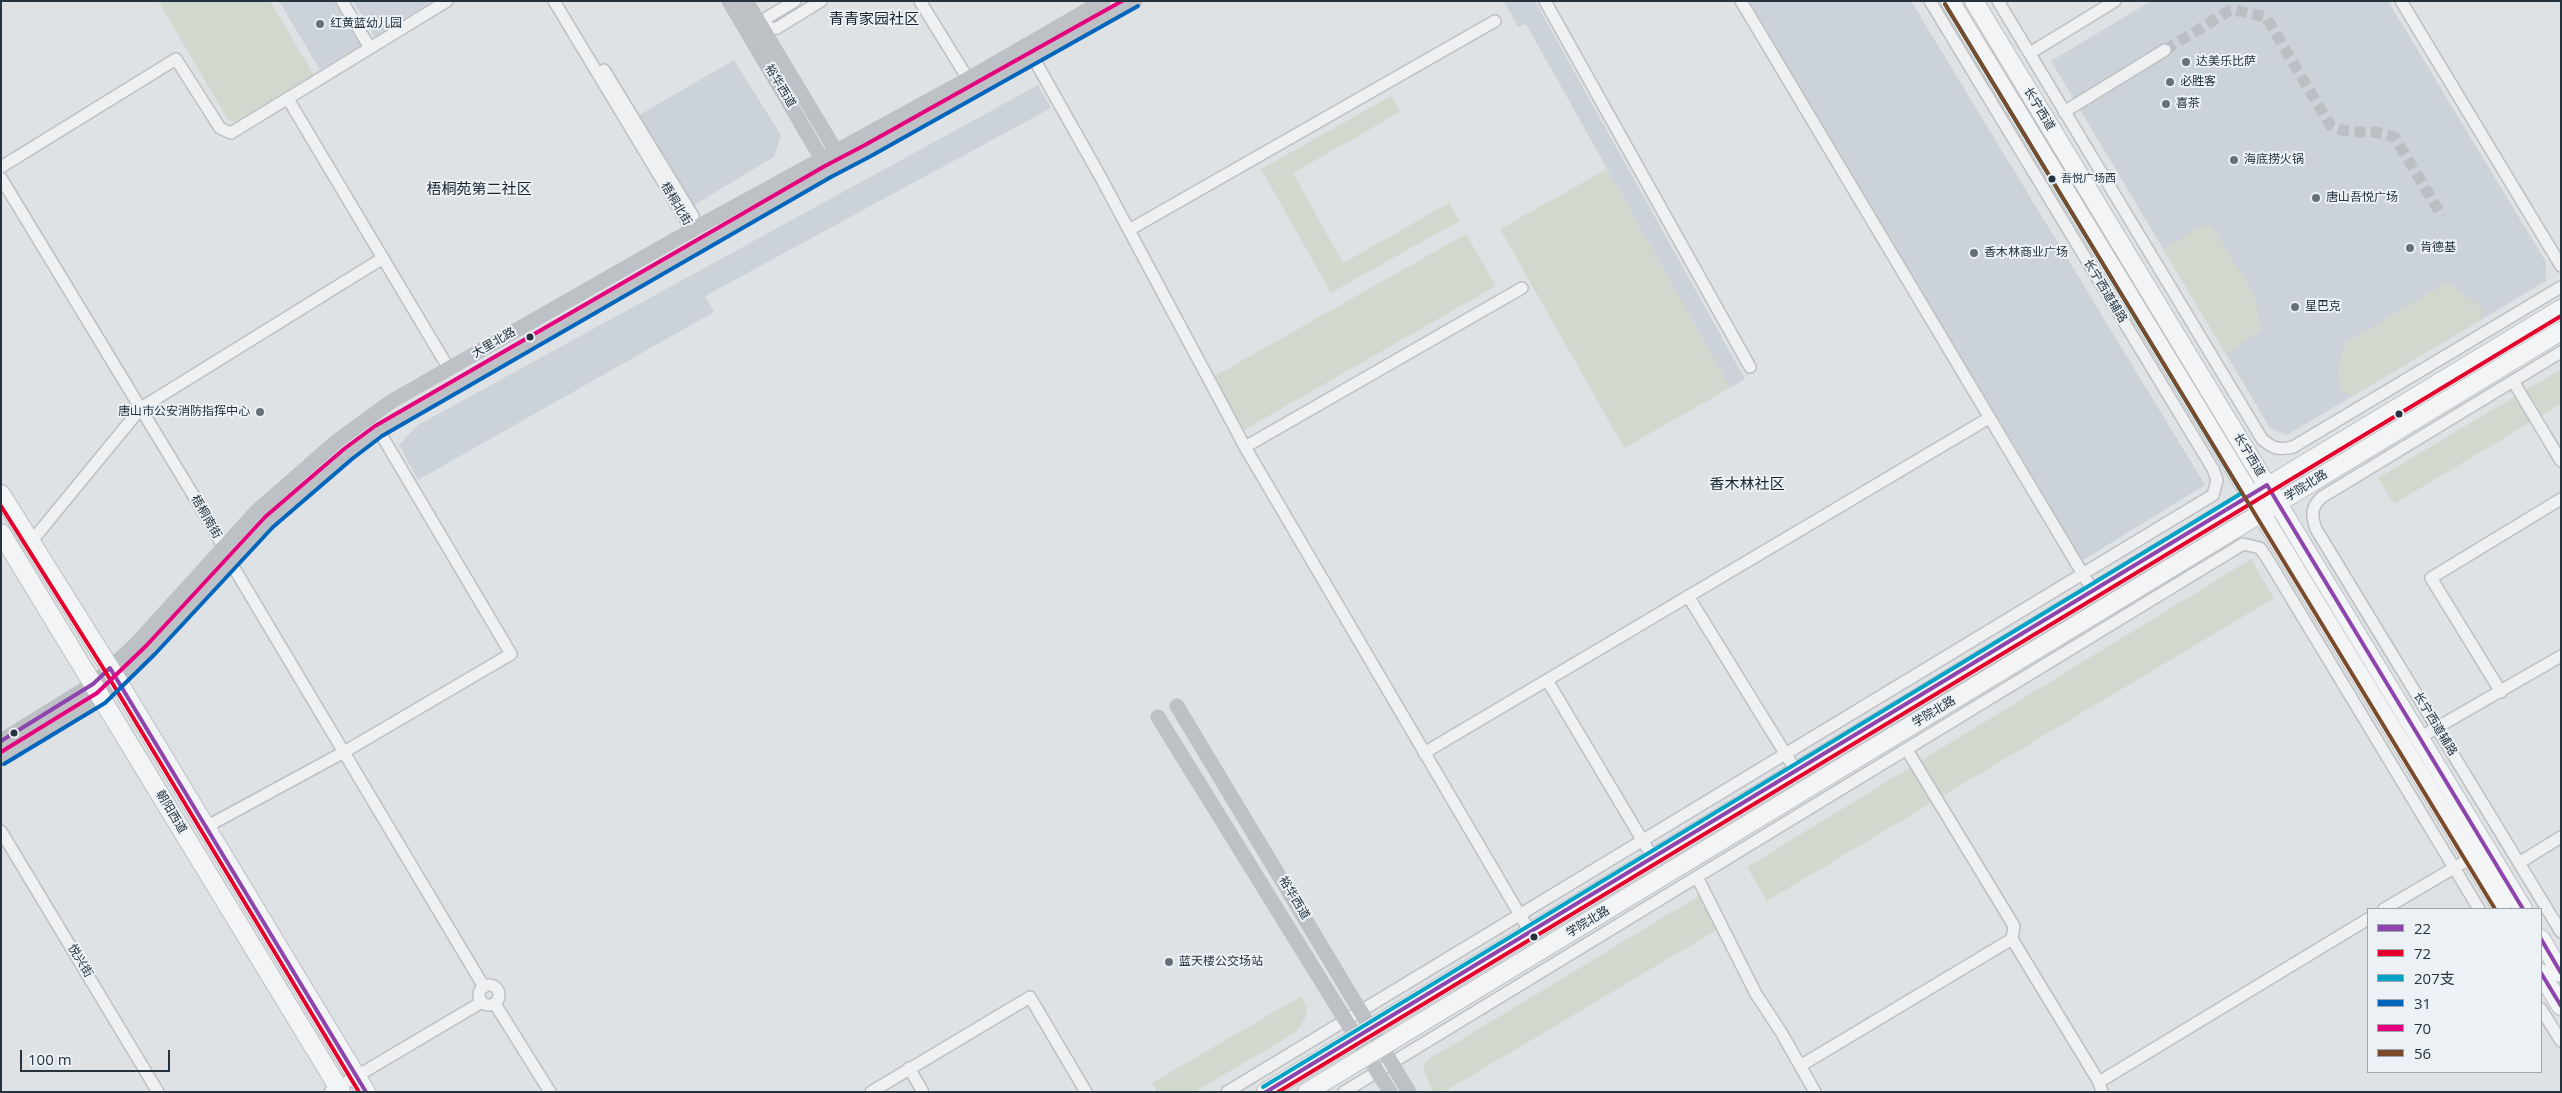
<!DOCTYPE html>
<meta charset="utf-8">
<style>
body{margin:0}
#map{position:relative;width:2562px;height:1093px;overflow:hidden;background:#dfe2e5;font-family:"Open Sans","Noto Sans SC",sans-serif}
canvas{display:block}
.frame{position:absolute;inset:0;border:2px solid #25333f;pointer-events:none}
.legend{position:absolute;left:2367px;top:908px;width:175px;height:165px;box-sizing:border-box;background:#ebf1f5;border:1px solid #9ca5ac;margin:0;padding:6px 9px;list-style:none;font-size:15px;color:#25333f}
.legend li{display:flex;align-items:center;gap:10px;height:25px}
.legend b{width:25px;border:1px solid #9ca5ac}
.scale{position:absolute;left:20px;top:1050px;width:150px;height:22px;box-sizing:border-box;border:2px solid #25333f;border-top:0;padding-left:6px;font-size:15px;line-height:18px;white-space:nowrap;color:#25333f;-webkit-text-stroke:4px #ebf1f5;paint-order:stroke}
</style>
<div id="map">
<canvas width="2562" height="1093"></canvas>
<div class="frame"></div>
<ul class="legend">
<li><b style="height:6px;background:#8e44ad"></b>22</li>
<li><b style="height:6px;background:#e4002b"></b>72</li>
<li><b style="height:6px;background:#02a3c7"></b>207支</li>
<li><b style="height:6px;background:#0065bd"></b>31</li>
<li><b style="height:6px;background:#e5007d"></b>70</li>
<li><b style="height:6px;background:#7a4b2a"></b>56</li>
</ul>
<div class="scale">100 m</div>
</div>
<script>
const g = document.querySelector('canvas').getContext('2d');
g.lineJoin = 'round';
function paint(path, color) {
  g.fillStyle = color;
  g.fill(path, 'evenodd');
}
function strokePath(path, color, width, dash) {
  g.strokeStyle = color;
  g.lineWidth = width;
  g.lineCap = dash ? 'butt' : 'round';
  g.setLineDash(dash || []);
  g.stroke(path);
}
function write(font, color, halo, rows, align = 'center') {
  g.font = font + ' "Open Sans","Noto Sans SC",sans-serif';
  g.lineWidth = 4;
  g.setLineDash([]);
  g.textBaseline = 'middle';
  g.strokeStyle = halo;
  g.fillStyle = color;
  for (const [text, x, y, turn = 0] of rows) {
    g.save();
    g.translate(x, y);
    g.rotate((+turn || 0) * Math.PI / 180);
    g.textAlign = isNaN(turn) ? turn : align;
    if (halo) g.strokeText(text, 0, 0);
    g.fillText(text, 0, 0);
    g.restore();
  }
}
paint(new Path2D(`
 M279 1H334L361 46 320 70Z
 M353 1H432L375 37Z
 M1504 1H1535L1745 379 1730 388 1526 24 1518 27Z
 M1741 1H1911L2205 485 2080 562Z
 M2151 1H2388L2546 262V281L2287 435 2270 428 2051 61Z
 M734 60 781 135 774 157 691 207 636 117Z
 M1038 85 1051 108 705 296 714 312 418 480 399 445 418 425Z`), '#ccd2d9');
paint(new Path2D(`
 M158 1H270L314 75 235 122 228 120Z
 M1391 96 1400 112 1293 173 1343 263 1449 203 1459 221 1331 293 1261 169Z
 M1607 169 1730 388 1624 448 1500 229Z
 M2203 225 2212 226 2254 294 2261 331 2226 354 2163 249Z
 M1466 234 1496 286 1244 430 1213 377Z
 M2448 282 2483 308 2479 321 2352 396 2343 391 2337 377 2345 343Z
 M2561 369V404L2394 504 2378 478Z
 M2251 559 2274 598 1767 901 1747 867Z
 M1700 895 1720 928 1444 1092H1433L1423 1069 1426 1061Z
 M1301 996 1307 1008 1305 1019 1296 1032 1195 1092H1157L1152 1083Z`), '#d1d9ce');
strokePath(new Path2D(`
 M2165 50 2229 11 2234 10 2266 17 2330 125C2350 138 2372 126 2395 138L2442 216`), '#babfc4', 11, [11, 5.5]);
const street = new Path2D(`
 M342 1 370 48
 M554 1 692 230
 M920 1 968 79
 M1545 1 1750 367
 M1741 1 2093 591
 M1998 1 2262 439C2273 449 2279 450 2293 447L2561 287
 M2401 1 2561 266
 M763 30 777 28 821 1
 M763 30 768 17 795 1
 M2030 53 2115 1
 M1034 59 1100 176 1245 447 1530 932
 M604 70 693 216 692 230
 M288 99 449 369
 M2064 112 2165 50
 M1 167 176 59 220 128 231 133 447 1
 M1 178 215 531 223 547
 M1129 230 1495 21
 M2561 352 2322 497C2311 507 2311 515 2316 529L2561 932
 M2513 381 2561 461
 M1245 447 1522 288
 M31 542 141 408 383 258
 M231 563 484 987
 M1688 596 1796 771
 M1547 680 1653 858
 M2501 692 2431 578 2561 499
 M2419 738 2561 656
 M1907 750 2014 926 2012 939
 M1424 753 1989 418
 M206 827 344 752 511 654 379 431
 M1 831 158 1092
 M2519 863 2561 837
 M1697 877 1756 994 1781 1032 1815 1092
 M2384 909 2471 858
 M479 995a10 10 0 1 1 20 0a10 10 0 1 1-20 0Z
 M495 1004 550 1092
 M2541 1009 2561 1041
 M1800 1066 2012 939 2099 1082 2102 1092
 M909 1068 923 1092
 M2099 1082 2368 919
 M330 1092 482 1002
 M871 1092 1030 997 1086 1092
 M1227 1092 2213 495 2217 480 2213 469 1930 1
 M1344 1092 2243 544 2260 548 2267 558 2479 909`);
const primary = new Path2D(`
 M1950 1 2502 909
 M1974 1 2523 909
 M1 494 110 668 366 1092
 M1 533 341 1092
 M2541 939 2561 973
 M2541 973 2561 1006
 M1266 1092 2561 309
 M1307 1092 2561 331`);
strokePath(street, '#bdc0c3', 14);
strokePath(primary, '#bbbfc3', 20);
strokePath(street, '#eef0f2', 11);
strokePath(new Path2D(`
 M729 1 826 166
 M746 1 842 161
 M1177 706 1409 1092
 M1158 717 1390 1092
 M1 741 93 684 135 645 256 512 337 441 392 401 692 230 968 79 1103 1
 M1 759 101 698 150 650 269 522 348 454 379 431 828 171 868 151 1135 1`), '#bdc1c5', 15);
strokePath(primary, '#f3f4f5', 18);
strokePath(new Path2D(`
 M1 741 93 684 110 668 366 1092
 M2541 939 2561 973
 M2541 973 2561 1006
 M1266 1092 2267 485 2523 909`), '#8e44ad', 4);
strokePath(new Path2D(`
 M1 506 105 671 359 1092
 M1278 1092 2561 316`), '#e4002b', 4);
strokePath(new Path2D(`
 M1263 1087 2242 493 1945 4`), '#02a3c7', 4);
strokePath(new Path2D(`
 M4 764 105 703 155 654 273 527 352 459 382 436 831 177 871 156 1138 6`), '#0065bd', 4);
strokePath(new Path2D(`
 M1 752 97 693 146 646 265 517 344 449 375 426 825 166 865 145 1122 1`), '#e5007d', 4);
strokePath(new Path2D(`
 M1945 4 2495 909`), '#7a4b2a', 4);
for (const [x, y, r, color] of [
 [320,24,5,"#667079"],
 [2186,62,5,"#667079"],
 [2170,82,5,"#667079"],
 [2166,104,5,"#667079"],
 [2234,160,5,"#667079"],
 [2052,179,4.5,"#25333f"],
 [2316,198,5,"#667079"],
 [2410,248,5,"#667079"],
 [1974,253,5,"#667079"],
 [2295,307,5,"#667079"],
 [530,337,4.5,"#25333f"],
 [260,412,5,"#667079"],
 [2399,414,4.5,"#25333f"],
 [14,733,4.5,"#25333f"],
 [1534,937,4.5,"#25333f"],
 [1169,962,5,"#667079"]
]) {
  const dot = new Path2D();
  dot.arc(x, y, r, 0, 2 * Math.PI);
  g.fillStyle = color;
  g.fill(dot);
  strokePath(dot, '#ebf1f5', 2);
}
write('11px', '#25333f', '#ebf1f5', [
 ["吾悦广场西",2061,179]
], 'left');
write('12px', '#25333f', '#ebf1f5', [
 ["红黄蓝幼儿园",330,24],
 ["达美乐比萨",2196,62],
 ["必胜客",2180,82],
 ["喜茶",2176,104],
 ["海底捞火锅",2244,160],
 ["唐山吾悦广场",2326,198],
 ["肯德基",2420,248],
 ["香木林商业广场",1984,253],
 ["星巴克",2305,307],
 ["唐山市公安消防指挥中心",250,412,"right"],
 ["蓝天楼公交场站",1179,962]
], 'left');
write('12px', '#25333f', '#ebf1f5', [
 ["裕华西道",780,86,59],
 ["长宁西道",2039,109,59],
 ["梧桐北街",676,204,59],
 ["长宁西道辅路",2105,291,59],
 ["大里北路",494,343,-30],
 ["长宁西道",2249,455,59],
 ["学院北路",2306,486,-32],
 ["梧桐南街",206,517,60],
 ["学院北路",1934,712,-31],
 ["长宁西道辅路",2435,724,59],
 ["朝阳西道",171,812,59],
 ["裕华西道",1294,898,59],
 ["学院北路",1588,922,-31],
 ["悦兴街",80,961,59]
]);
write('15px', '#17242f', '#ebf1f5', [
 ["青青家园社区",874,20],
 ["梧桐苑第二社区",479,190],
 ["香木林社区",1747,485]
]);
</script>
